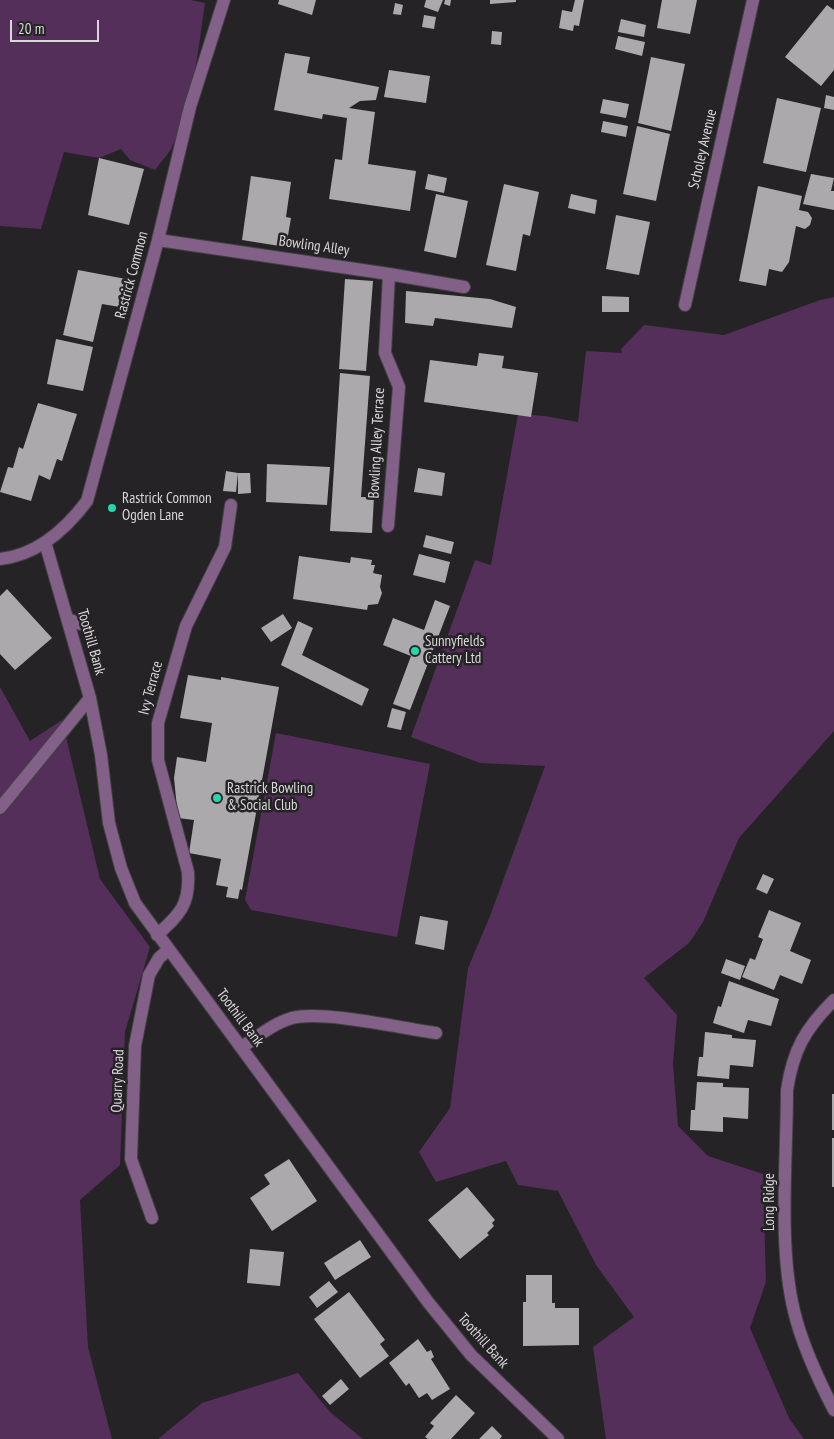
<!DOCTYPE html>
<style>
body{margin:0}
#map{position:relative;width:834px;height:1439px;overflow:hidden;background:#252326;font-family:"PT Sans Narrow",sans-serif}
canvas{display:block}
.scale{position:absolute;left:10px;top:20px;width:89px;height:22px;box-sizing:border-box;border:2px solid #d9d7d9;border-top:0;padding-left:6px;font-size:15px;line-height:18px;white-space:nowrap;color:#d9d7d9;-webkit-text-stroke:4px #252326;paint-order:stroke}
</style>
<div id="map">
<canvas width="834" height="1439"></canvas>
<div class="scale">20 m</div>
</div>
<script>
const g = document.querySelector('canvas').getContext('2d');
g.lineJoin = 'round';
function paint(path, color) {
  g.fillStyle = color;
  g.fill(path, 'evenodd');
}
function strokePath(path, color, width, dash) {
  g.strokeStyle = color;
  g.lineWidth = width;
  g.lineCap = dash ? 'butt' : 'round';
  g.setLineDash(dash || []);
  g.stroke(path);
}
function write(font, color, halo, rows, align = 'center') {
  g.font = font + ' "PT Sans Narrow",sans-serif';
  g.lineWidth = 5;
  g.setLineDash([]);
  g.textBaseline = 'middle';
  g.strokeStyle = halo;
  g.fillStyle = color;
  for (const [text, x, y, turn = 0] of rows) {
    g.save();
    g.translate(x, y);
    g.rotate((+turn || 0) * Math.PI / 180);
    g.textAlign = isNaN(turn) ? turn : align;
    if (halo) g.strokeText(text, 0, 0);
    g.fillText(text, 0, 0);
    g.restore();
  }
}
paint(new Path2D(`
 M0 0H191L205 3C198 51 193 104 171 149 167 156 160 163 155 170L130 160 121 149 99 158 64 152 41 229 0 226Z
 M834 297V731L739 838 703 922 689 943 644 978 677 1015 673 1064 678 1126 708 1156 763 1174 766 1282 750 1328 789 1418 804 1439H606L593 1347 634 1317 596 1265 558 1191 518 1185 506 1161 436 1182 419 1152 450 1108 468 968 490 916 545 766 480 763 411 737 475 560 491 565 518 414 545 416 578 422 586 351 622 353 621 349 644 325 724 335 820 300Z
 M0 687 30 741 62 720 100 879 150 947 125 1032 120 1165 80 1200 88 1347 112 1439H0Z
 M276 733 430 764 397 937 251 910 245 900Z
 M298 1373 330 1412 363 1439H158L202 1403Z`), '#532f59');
paint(new Path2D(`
 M279 0H316L312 15 278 4Z
 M426 0H443L438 12 424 7Z
 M445 0H451L450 6 444 4Z
 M490 0H516V2L490 4Z
 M575 0H584L579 26 574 25 573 31 559 28 562 10 572 12Z
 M662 0H697L690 34 657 28Z
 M395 3 403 5 401 15 393 14Z
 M827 5 834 10V70L821 86 785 57Z
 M424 15 436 17 434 29 422 27Z
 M621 19 646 25 644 37 618 32Z
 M492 31 502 32 501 45 491 44Z
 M618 36 645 42 642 56 615 49Z
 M285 53 310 57 307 73 379 87 376 100 360 101 349 108 375 112 368 164 416 171 410 211 329 199 335 159 342 160 347 118 323 114 322 119 274 110Z
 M651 57 685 64 671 131 638 123Z
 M389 70 430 76 426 103 384 97Z
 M826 95 834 97V110L824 108Z
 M777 98 821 108 806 172 763 163Z
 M603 99 629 104 626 118 600 113Z
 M603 121 628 126 626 137 601 132Z
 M637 126 670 134 656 201 623 194Z
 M99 158 144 169 129 225 88 215Z
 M428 174 447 178 444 193 425 189Z
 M811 174 834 178 831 191H834V210L803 204Z
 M251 176 291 182 286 217 291 218 286 247 242 240Z
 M504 184 539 192 530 236 523 234 516 271 486 265Z
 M758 186 802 196 799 210 808 212 812 218 810 225 805 229 796 226 789 262 782 272 769 269 766 286 739 281Z
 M436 194 468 201 456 258 424 251Z
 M571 194 597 200 595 214 568 208Z
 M616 215 650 222 639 275 606 269Z
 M78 270 126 279 120 307 102 304 93 342 63 335Z
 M345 279 373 281 366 371 339 369Z
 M406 291 490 299 516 307 512 328 435 318 433 326 405 323Z
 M602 296 629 297V312H602Z
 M56 339 93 347 83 391 47 384Z
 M479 353 504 356 502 368 538 373 531 417 424 402 430 360 477 366Z
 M340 373 370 376 361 497H374L372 533 330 531Z
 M38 403 77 414 62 461 57 459 50 480 39 475 31 501 0 492 8 467 13 468 19 447 23 449Z
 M267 464 330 467 327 505 266 502Z
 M418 468 445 473 442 496 414 492Z
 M226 471 238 473 236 492 223 491Z
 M238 473H250L251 493 238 494Z
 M426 535 454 542 451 554 423 547Z
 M419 554 450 562 445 583 413 575Z
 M299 556 350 563 351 557 372 560 371 565H375L373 573 382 575 380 587 382 593 378 604 368 605 367 610 293 599Z
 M7 589 52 638 15 670 0 654V596Z
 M435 600 450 606 410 710 393 704 411 656 383 645 393 618 424 630Z
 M283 614 292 628 271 642 261 628Z
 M298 621 313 628 302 655 369 689 362 706 281 665Z
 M188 675 221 680V677L279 687 242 890 240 889 238 899 226 897 228 887 216 885 221 859 189 853 194 820 178 818 174 778 177 757 206 762 212 723 180 718Z
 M392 708 406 712 401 730 387 727Z
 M763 874 774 879 767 894 756 889Z
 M769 910 801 923 790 951 811 960 802 984 780 975 774 990 742 977 750 958 755 960 763 939 758 937Z
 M420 916 448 921 444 950 415 944Z
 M726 959 745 966 740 980 721 973Z
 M729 981 779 999 771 1026 748 1020 744 1033 713 1023 718 1006 721 1007Z
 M705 1032 732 1035V1038L756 1040 753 1067 730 1065 729 1079 697 1076 699 1057H703Z
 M697 1082 723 1083V1087L749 1088 748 1119 723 1117V1132L690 1130 691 1110H695Z
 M832 1094H834V1130H832Z
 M832 1138H834V1187H832Z
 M289 1159 317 1201 272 1231 250 1198 270 1184 264 1175Z
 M467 1187 495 1220 492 1223 494 1226 487 1233 489 1235 460 1259 428 1220Z
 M360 1240 371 1257 335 1280 324 1263Z
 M250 1249 284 1252 280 1286 247 1283Z
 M526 1275H552V1303H555V1308H579V1345L523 1346V1302H526Z
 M329 1281 338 1292 317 1308 309 1297Z
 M349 1292 385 1340 380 1344 389 1356 360 1378 314 1319Z
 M418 1339 427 1352 431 1350 434 1357 431 1359 450 1389 432 1400 427 1393 419 1398 409 1383 406 1386 389 1363Z
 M341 1379 349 1389 330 1405 322 1396Z
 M456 1395 475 1413 451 1439H428L425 1437 434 1426 430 1423Z
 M492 1426 502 1436 500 1439H479Z`), '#aca9ac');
const minor = new Path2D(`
 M158 240 389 274 464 287
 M685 305 753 0
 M388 526 399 387 385 353 389 274
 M45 542 90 698 101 755 109 823 121 868 135 903 428 1302 471 1355 558 1439
 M0 559C37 555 66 529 87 501L158 240 190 107 224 0
 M68 619 83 625
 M0 808 90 698
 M157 935C180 914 190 905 188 872L158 760V723L186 626 225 547 231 505
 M834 1000C805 1029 793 1050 787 1090 787 1158 778 1245 794 1311 802 1345 818 1379 834 1410
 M242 1047C257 1037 274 1023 292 1018 323 1010 400 1028 436 1033
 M152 1218 131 1159 135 1046 149 975 159 958 168 950`);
strokePath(minor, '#424043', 14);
strokePath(minor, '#826088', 12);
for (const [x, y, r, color] of [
 [112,508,5,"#29d5ad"],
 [415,651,5,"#29d5ad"],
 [217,798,5,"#29d5ad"]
]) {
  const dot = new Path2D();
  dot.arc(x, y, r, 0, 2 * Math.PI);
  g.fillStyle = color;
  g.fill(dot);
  strokePath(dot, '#252326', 2);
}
write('15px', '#d9d7d9', '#252326', [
 ["Scholey Avenue",703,149,-77],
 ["Bowling Alley",314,246,8],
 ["Rastrick Common",132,275,-75],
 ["Bowling Alley Terrace",377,443,-87],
 ["Toothill Bank",91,642,74],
 ["Ivy Terrace",151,688,-75],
 ["Toothill Bank",240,1018,53],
 ["Quarry Road",118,1081,-88],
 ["Long Ridge",770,1202,-90],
 ["Toothill Bank",483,1341,48]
]);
write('15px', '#d9d7d9', '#252326', [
 ["Rastrick Common",122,499],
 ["Ogden Lane",122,516],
 ["Sunnyfields",425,642],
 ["Cattery Ltd",425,659],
 ["Rastrick Bowling",227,789],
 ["& Social Club",227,806]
], 'left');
</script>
